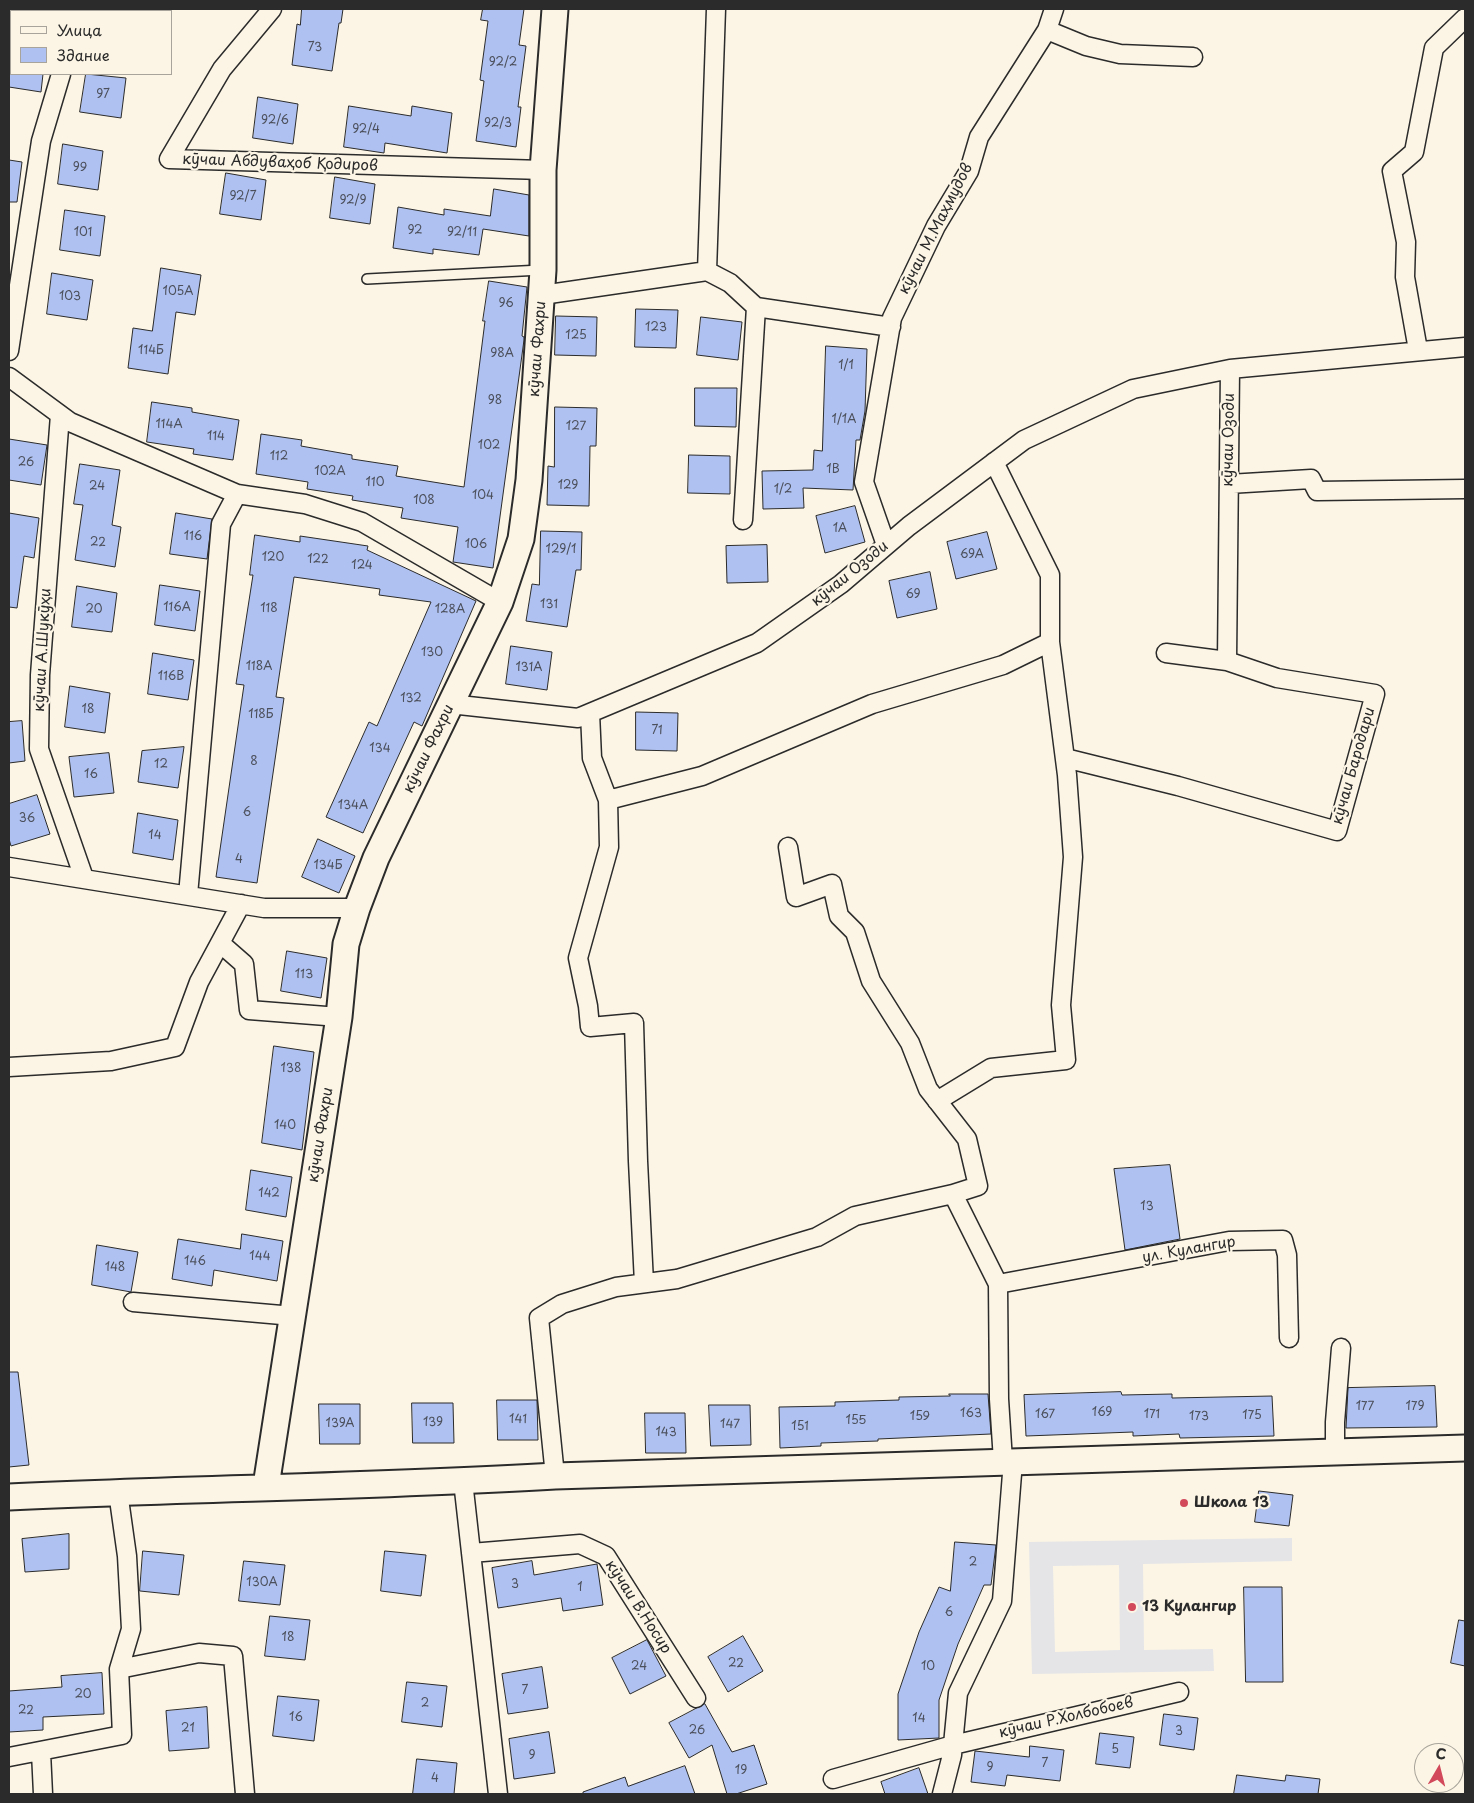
<!DOCTYPE html>
<meta charset="utf-8">
<style>
body{margin:0}
#map{position:relative;width:1474px;height:1803px;overflow:hidden;background:#fcf5e5;font-family:"Playpen Sans",sans-serif}
canvas{display:block}
.frame{position:absolute;inset:0;border:10px solid #2b2b2b;pointer-events:none}
.legend{position:absolute;left:10px;top:10px;width:162px;height:65px;box-sizing:border-box;background:#fcf5e5;border:1px solid #a8a49b;margin:0;padding:6px 9px;list-style:none;font-size:15px;color:#2b2b2b}
.legend li{display:flex;align-items:center;gap:10px;height:25px}
.legend b{width:25px;border:1px solid #a8a49b}
.north{position:absolute;left:1414px;top:1743px;width:50px;height:50px;box-sizing:border-box;background:#fcf5e5;border:1px solid #a8a49b;border-radius:50%;rotate:8deg;font-size:14px;font-weight:700;line-height:20px;text-align:center;color:#2b2b2b}
.north::after{content:'';display:block;margin:auto;width:18px;height:22px;background:#d1495b;clip-path:polygon(50% 0,100% 100%,50% 72%,0 100%)}
</style>
<div id="map">
<canvas width="1474" height="1803"></canvas>
<div class="frame"></div>
<ul class="legend">
<li><b style="height:6px;background:#fcf5e5"></b>Улица</li>
<li><b style="height:14px;background:#afc1f0"></b>Здание</li>
</ul>
<div class="north">С</div>
</div>
<script>
const g = document.querySelector('canvas').getContext('2d');
g.lineJoin = 'round';
function paint(path, color) {
  g.fillStyle = color;
  g.fill(path, 'evenodd');
}
function strokePath(path, color, width, dash) {
  g.strokeStyle = color;
  g.lineWidth = width;
  g.lineCap = dash ? 'butt' : 'round';
  g.setLineDash(dash || []);
  g.stroke(path);
}
function write(font, color, halo, rows, align = 'center') {
  g.font = font + ' "Playpen Sans",sans-serif';
  g.lineWidth = 4.5;
  g.setLineDash([]);
  g.textBaseline = 'middle';
  g.strokeStyle = halo;
  g.fillStyle = color;
  for (const [text, x, y, turn = 0] of rows) {
    g.save();
    g.translate(x, y);
    g.rotate((+turn || 0) * Math.PI / 180);
    g.textAlign = isNaN(turn) ? turn : align;
    if (halo) g.strokeText(text, 0, 0);
    g.fillText(text, 0, 0);
    g.restore();
  }
}
paint(new Path2D(`
 M1292 1538V1561L1143 1564 1144 1650 1213 1649 1214 1671 1032 1674 1029 1542ZM1119 1565 1120 1650 1055 1652 1053 1566Z`), '#e5e5e8');
const building = new Path2D(`
 M302 9H343L341 23H339L332 71 292 65 297 24 300 25Z
 M483 9H524L519 45 526 46 518 107H521L516 147 476 141 484 81 480 80 488 21 481 20Z
 M9 74H43L41 92 9 87Z
 M86 74 126 78 121 118 80 112Z
 M258 97 298 104 293 144 253 138Z
 M349 106 411 116 412 106 452 113 447 153 385 143 384 153 344 147Z
 M63 144 103 151 98 190 58 184Z
 M9 160 22 162 17 202H9Z
 M226 173 266 180 261 220 220 214Z
 M335 177 375 184 370 224 330 218Z
 M494 189 529 195V236L483 229 479 255 433 249V254L393 248 398 207 444 215V209L490 216Z
 M65 210 105 216 100 256 60 250Z
 M161 268 201 275 195 315 176 312 168 374 128 368 133 328 152 331Z
 M52 273 93 280 87 320 47 314Z
 M489 281 527 287 522 336 524 337V340L493 568 453 562 458 527 401 518 403 508 352 500 353 496 307 489 308 482 256 474 261 434 302 440 301 446 352 455V459L398 466 396 476 464 487 485 321H483Z
 M636 309 678 310 676 348 635 347Z
 M556 316 597 317 596 356 555 355Z
 M701 317 742 322 738 360 697 355Z
 M826 346 867 349 865 411 860 440H856L853 490 803 488 804 508 763 509 762 471 813 470 814 450 822 451Z
 M695 388H737L736 427 695 426Z
 M152 402 192 408V412L239 420 233 460 193 454 194 449 147 442Z
 M555 407 597 408 596 446H590L589 506 547 505 548 466 554 467Z
 M9 439 47 445 41 485 9 480Z
 M689 455 730 456V494L688 493Z
 M80 464 120 470 112 525 121 527 115 567 75 560 83 505 74 504Z
 M855 506 865 542 825 553 816 516Z
 M9 513 39 518 34 558 24 556 17 608 9 607Z
 M176 513 212 519 207 559 170 554Z
 M541 531 582 532 581 570H576L567 627 526 621 532 584 539 585Z
 M987 532 997 569 956 579 947 542Z
 M255 535 300 542V536L368 546 367 550 476 601 422 726 414 722 363 833 326 817 369 722 377 726 431 602 379 595 380 589 294 577 276 697 284 698 257 883 216 877 244 685 236 684 253 575H250Z
 M767 545 768 582 727 583 726 546Z
 M930 572 937 609 897 618 889 581Z
 M160 585 200 591 195 631 155 625Z
 M77 586 117 593 112 632 72 627Z
 M511 646 552 652 547 690 506 684Z
 M153 653 194 660 188 700 148 694Z
 M70 686 110 693 105 733 65 727Z
 M636 712 678 713 677 751 636 750Z
 M22 721 25 761 9 763V722Z
 M184 747 178 788 138 782 142 751Z
 M109 753 114 793 74 797 69 757Z
 M37 795 50 834 11 846 9 839V804Z
 M138 813 178 820 173 860 133 853Z
 M318 839 355 856 339 893 302 877Z
 M287 951 327 958 321 998 281 991Z
 M274 1046 314 1052 302 1150 262 1143Z
 M1170 1165 1180 1239 1125 1250 1114 1169Z
 M251 1170 292 1177 286 1217 246 1210Z
 M242 1234 283 1241 277 1281 214 1270 212 1286 172 1279 178 1239 240 1249Z
 M97 1245 138 1252 131 1292 92 1285Z
 M9 1372H18L29 1465 9 1467Z
 M1435 1386 1437 1427 1346 1428 1348 1388Z
 M1121 1392 1122 1395 1172 1394V1398L1272 1396 1274 1436 1180 1438 1179 1434 1133 1436V1432L1026 1436 1024 1395Z
 M949 1394H988L991 1434 878 1439V1441L821 1443V1446L780 1448 779 1407 835 1406V1402L899 1400V1397L950 1396Z
 M497 1400H537L538 1440H498Z
 M412 1403H453L454 1443H413Z
 M319 1404H360V1444H320Z
 M709 1405H750L751 1445 711 1446Z
 M645 1413H685L686 1453H646Z
 M1259 1491 1293 1495 1289 1526 1255 1522Z
 M69 1534V1569L25 1572 22 1539Z
 M955 1542 996 1545 991 1585H984L958 1644 939 1700V1738L898 1740V1694L919 1632 939 1587 950 1591Z
 M143 1551 184 1555 179 1595 140 1591Z
 M385 1551 426 1555 421 1596 381 1591Z
 M244 1561 285 1565 280 1605 239 1601Z
 M532 1561 534 1575 597 1564 603 1605 563 1611 561 1598 498 1608 492 1568Z
 M1244 1587H1282L1283 1682H1246Z
 M270 1616 310 1620 305 1660 265 1656Z
 M1459 1620 1465 1621V1666L1451 1663Z
 M743 1636 763 1671 728 1692 708 1657Z
 M647 1640 666 1676 630 1694 612 1658Z
 M542 1667 548 1708 508 1714 502 1674Z
 M102 1673 104 1714 43 1717V1730L9 1732V1691L62 1687 61 1676Z
 M407 1682 447 1686 442 1727 402 1722Z
 M278 1696 319 1700 314 1741 273 1736Z
 M705 1704 732 1752 754 1745 767 1784 736 1794H727L712 1745 689 1758 669 1723Z
 M207 1707 209 1748 169 1751 166 1711Z
 M1164 1714 1198 1718 1194 1750 1160 1745Z
 M549 1732 555 1773 514 1779 509 1739Z
 M1100 1733 1134 1737 1130 1768 1096 1764Z
 M1030 1746 1064 1750 1060 1781 1007 1775 1005 1786 971 1782 975 1751 1029 1757Z
 M417 1759 457 1763 454 1794H413Z
 M685 1766 695 1794H583V1792L625 1777 628 1786Z
 M919 1768 928 1794H885L881 1782Z
 M1237 1775 1285 1781 1286 1775 1320 1779 1318 1794H1234Z`);
paint(building, '#afc1f0');
strokePath(building, '#2b2b2b', 1);
const lane = new Path2D(`
 M367 279 541 270`);
const street = new Path2D(`
 M272 9 222 69 169 159 543 170
 M9 22 11 23
 M1047 30 1086 46 1120 54 1193 57
 M707 271 716 9
 M542 295 707 271 730 283 756 307 891 327
 M1418 350 1405 277 1406 242 1392 171 1414 152 1434 48 1465 18
 M9 351 41 141 61 74
 M9 377 70 422 237 494 305 504 362 522 500 602
 M60 415 40 675 39 749 84 878
 M1229 484 1311 479 1317 491 1465 489
 M743 520 756 307
 M886 545 864 482 892 318 936 226 969 171 979 137 1047 30 1054 9
 M1227 661 1230 369
 M450 704 578 718 757 643 841 584 909 526 1024 440 1133 389 1230 369 1465 347
 M590 713 592 758 608 800 609 847 578 958 588 1006 590 1027 634 1023 638 1161 644 1283
 M1065 758 1178 786 1337 831 1375 694 1277 678 1227 661 1166 653
 M608 800 702 776 872 704 1003 665 1050 642
 M788 847 796 897 832 884 839 916 855 932 871 981 910 1043 928 1089 967 1139 978 1186 953 1194
 M9 867 264 908H357
 M188 895 221 524 237 494
 M220 943 244 964 249 1010 339 1017
 M9 1067 111 1061 175 1047 199 982 241 904
 M937 1101 991 1068 1066 1060 1061 1005 1073 857 1067 775 1050 642V575L994 462
 M998 1284 1229 1241 1283 1240 1287 1255 1289 1338
 M133 1302 293 1316
 M1335 1451V1422L1341 1348
 M555 1476 539 1318 562 1304 616 1287 677 1279 817 1237 855 1216 953 1194 998 1284 999 1399 1003 1461
 M463 1481 498 1794
 M471 1553 580 1544 606 1556 696 1698
 M119 1669 199 1653 233 1656 245 1794
 M41 1752 43 1794
 M9 1757 122 1735 119 1669 131 1629 127 1556 118 1492
 M833 1779 953 1745 1179 1692
 M942 1794 952 1755 958 1693 1002 1601 1013 1461`);
const secondary = new Path2D(`
 M266 1486 339 1017 346 944 357 908 376 858 500 602 521 539 529 480 543 270V170L555 9
 M9 1497C191 1488 373 1487 555 1476L1465 1448`);
strokePath(lane, '#2b2b2b', 12);
strokePath(street, '#2b2b2b', 21);
strokePath(secondary, '#2b2b2b', 29);
strokePath(lane, '#fcf5e5', 9);
strokePath(street, '#fcf5e5', 18);
strokePath(secondary, '#fcf5e5', 25);
for (const [x, y, r, color] of [
 [1184,1503,5,"#d1495b"],
 [1132,1607,5,"#d1495b"]
]) {
  const dot = new Path2D();
  dot.arc(x, y, r, 0, 2 * Math.PI);
  g.fillStyle = color;
  g.fill(dot);
  strokePath(dot, '#fcf5e5', 2);
}
write('12px', '#4c505c', null, [
 ["73",315,48],
 ["92/2",503,63],
 ["97",103,95],
 ["92/6",275,121],
 ["92/3",498,124],
 ["92/4",366,130],
 ["99",80,168],
 ["92/7",243,197],
 ["92/9",353,201],
 ["92",415,231],
 ["101",83,233],
 ["92/11",462,233],
 ["105А",178,292],
 ["103",70,297],
 ["96",506,304],
 ["123",656,328],
 ["125",576,336],
 ["114Б",151,351],
 ["98А",502,354],
 ["1/1",846,366],
 ["98",495,401],
 ["1/1А",844,420],
 ["114А",169,425],
 ["127",576,427],
 ["114",216,437],
 ["102",489,446],
 ["112",279,457],
 ["26",26,463],
 ["1В",833,470],
 ["102А",330,472],
 ["110",375,483],
 ["129",568,486],
 ["24",97,487],
 ["1/2",783,490],
 ["104",483,496],
 ["108",424,501],
 ["1А",840,529],
 ["116",193,537],
 ["22",98,543],
 ["106",476,545],
 ["129/1",561,550],
 ["69А",972,555],
 ["120",273,558],
 ["122",318,560],
 ["124",362,566],
 ["69",913,595],
 ["131",549,605],
 ["116А",177,608],
 ["118",269,609],
 ["20",94,610],
 ["128А",450,610],
 ["130",432,653],
 ["118А",259,667],
 ["131А",529,668],
 ["116В",171,677],
 ["132",411,699],
 ["18",88,710],
 ["118Б",261,715],
 ["71",657,731],
 ["134",380,749],
 ["8",254,762],
 ["12",161,765],
 ["16",91,775],
 ["134А",353,806],
 ["6",247,813],
 ["36",27,819],
 ["14",155,836],
 ["4",239,860],
 ["134Б",328,866],
 ["113",304,975],
 ["138",291,1069],
 ["140",285,1126],
 ["142",269,1194],
 ["13",1147,1207],
 ["144",260,1257],
 ["146",195,1262],
 ["148",115,1268],
 ["177",1365,1407],
 ["179",1415,1407],
 ["169",1102,1413],
 ["163",971,1414],
 ["167",1045,1415],
 ["171",1152,1415],
 ["175",1252,1416],
 ["159",920,1417],
 ["173",1199,1417],
 ["141",518,1420],
 ["155",856,1421],
 ["139",433,1423],
 ["139А",340,1424],
 ["147",730,1425],
 ["151",800,1427],
 ["143",666,1433],
 ["2",973,1563],
 ["130А",262,1583],
 ["3",515,1585],
 ["1",580,1588],
 ["6",949,1613],
 ["18",288,1638],
 ["22",736,1664],
 ["24",639,1667],
 ["10",928,1667],
 ["7",525,1691],
 ["20",83,1695],
 ["2",425,1704],
 ["22",26,1711],
 ["16",296,1718],
 ["14",919,1719],
 ["21",188,1729],
 ["26",697,1731],
 ["3",1179,1732],
 ["5",1115,1750],
 ["9",532,1756],
 ["7",1045,1764],
 ["9",990,1768],
 ["19",741,1771],
 ["4",435,1779]
]);
write('15px', '#2b2b2b', '#fcf5e5', [
 ["кӯчаи Абдуваҳоб Қодиров",280,163,2],
 ["кӯчаи М.Маҳмудов",936,229,-63],
 ["кӯчаи Фахри",538,349,-86],
 ["кӯчаи Озоди",1229,440,-89],
 ["кӯчаи Озоди",850,574,-39],
 ["кӯчаи А.Шукӯҳи",43,650,-87],
 ["кӯчаи Фахри",429,749,-64],
 ["кӯчаи Бародари",1354,766,-74],
 ["кӯчаи Фахри",321,1135,-81],
 ["ул. Кулангир",1189,1250,-10],
 ["кӯчаи В.Носир",638,1607,57],
 ["кӯчаи Р.Холбобоев",1066,1718,-13]
]);
write('bold 15px', '#2b2b2b', '#fcf5e5', [
 ["Школа 13",1194,1503],
 ["13 Кулангир",1142,1607]
], 'left');
</script>
